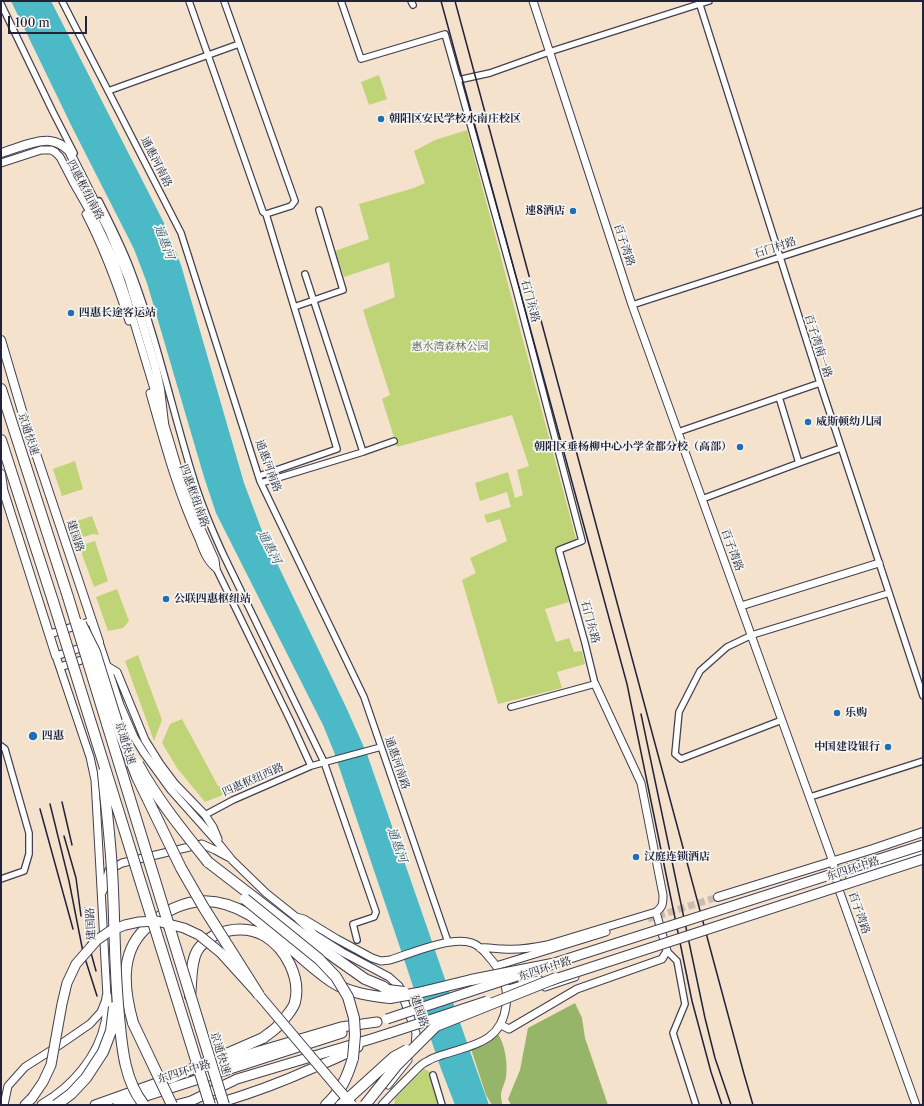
<!DOCTYPE html>
<meta charset="utf-8">
<style>
body{margin:0}
#map{position:relative;width:924px;height:1106px;overflow:hidden;background:#f5e2cc;font-family:"Libre Caslon Text",serif}
canvas{display:block}
.frame{position:absolute;inset:0;border:2px solid #22223b;pointer-events:none}
.scale{position:absolute;left:8px;top:16px;width:79px;height:18px;box-sizing:border-box;border:2px solid #22223b;border-top:0;padding-left:5px;font-size:12px;line-height:14px;white-space:nowrap;color:#22223b;-webkit-text-stroke:3px #f6f6f2;paint-order:stroke}
</style>
<div id="map">
<canvas width="924" height="1106"></canvas>
<div class="frame"></div>
<div class="scale">100 m</div>
</div>
<script>
const g = document.querySelector('canvas').getContext('2d');
g.lineJoin = 'round';
function paint(path, color) {
  g.fillStyle = color;
  g.fill(path, 'evenodd');
}
function strokePath(path, color, width, dash) {
  g.strokeStyle = color;
  g.lineWidth = width;
  g.lineCap = dash ? 'butt' : 'round';
  g.setLineDash(dash || []);
  g.stroke(path);
}
function write(font, color, halo, rows, align = 'center') {
  g.font = font + ' "Libre Caslon Text","Noto Serif SC",serif';
  g.lineWidth = 3.5;
  g.setLineDash([]);
  g.textBaseline = 'middle';
  g.strokeStyle = halo;
  g.fillStyle = color;
  for (const [text, x, y, turn = 0] of rows) {
    g.save();
    g.translate(x, y);
    g.rotate((+turn || 0) * Math.PI / 180);
    g.textAlign = isNaN(turn) ? turn : align;
    if (halo) g.strokeText(text, 0, 0);
    g.fillText(text, 0, 0);
    g.restore();
  }
}
paint(new Path2D(`
 M379 75 387 99 369 105 361 82Z
 M467 130 576 539 556 548 569 602 545 609 556 642 569 638 574 652 582 651 585 664 557 672 562 688 498 704 462 580 476 573 470 558 507 541 500 519 487 523 484 515 511 507 507 492 480 501 475 483 508 472 515 498 523 495 517 470 529 466 512 415 397 447 382 399 390 395 363 310 395 297 389 262 344 277 335 251 369 239 359 204 414 188 425 183 414 151 435 140Z
 M75 461 83 489 62 496 53 469Z
 M92 516 99 535 93 534 77 539 71 523Z
 M95 541 108 581 94 587 79 546Z
 M117 589 129 621 123 628 108 631 96 597Z
 M138 655 162 720 154 741 125 661Z
 M182 719 218 786 238 789 205 802 177 768 162 743 170 724Z
 M424 1069 429 1071 439 1105H394L395 1098Z`), '#bfd377');
paint(new Path2D(`
 M575 1003 582 1018 585 1038 608 1105H511L508 1099 520 1070 528 1028Z
 M498 1034C505 1044 508 1065 506 1077 505 1083 501 1090 501 1095 501 1098 502 1102 502 1105H492L486 1095 471 1049 485 1045Z`), '#97b568');
paint(new Path2D(`
 M11 1H51L164 223 181 265 244 483 264 536 346 707 367 754 473 1060 489 1105H455L441 1069 334 752 323 725 216 513 204 477 147 283 134 249 73 129Z`), '#4cb9c7');
strokePath(new Path2D(`
 M648 919 718 897`), '#cbbcaf', 7, [7, 3.5]);
const minor = new Path2D(`
 M62 1 181 233 260 481 364 697 448 942
 M189 1 263 212 266 214 291 206 295 201 224 1
 M341 1 361 59 445 34 458 80
 M411 1 413 5
 M699 2 820 383 923 696
 M1 4 53 112 74 153
 M108 91 239 44
 M99 201C111 225 123 248 132 273 157 339 172 409 193 477 201 504 212 530 224 556L324 762 376 912 374 917 353 924 357 940
 M632 305 923 211
 M294 307 343 290 319 210
 M779 397 799 463
 M678 432 820 383
 M363 452 394 441
 M259 476 337 449 266 214
 M261 483 363 452 305 274
 M702 499 799 463 841 448
 M216 568 291 722 311 766
 M511 707 595 684 585 643 559 550 582 541 516 289 458 80 490 73 549 52 709 1
 M782 720 681 759 675 754 679 712 700 671 727 647 752 635 889 593
 M1 746 5 749 29 833V854L24 871 1 879
 M810 797 923 761
 M205 815 233 800 311 766 381 747
 M667 951 677 961 685 1004 673 1033 696 1105
 M433 1075 442 1105`);
const tertiary = new Path2D(`
 M533 1 632 305 833 862 839 890 916 1105
 M1 163 41 150H51L55 152 60 157 73 182 97 224 114 260 126 296 185 492 192 509 215 560 216 568
 M86 214C104 249 117 284 129 321
 M150 393C164 442 177 492 199 539 203 550 207 561 216 568
 M741 606 879 563
 M50 634 92 621
 M107 666 117 672 145 740 160 764 175 784 205 815 213 827 218 839
 M60 667 91 657
 M103 891 109 870 122 863 202 844 215 850 228 857
 M298 919 315 935 342 952 389 977 399 986 416 1033 415 1048
 M480 948C489 947 495 949 503 949 518 950 533 948 547 945L656 912C663 907 663 903 663 895L641 783 595 684
 M496 966 606 932
 M545 987 575 977
 M501 1025 509 1029 577 989 662 959 667 951 656 912
 M388 1085 408 1060
 M4 1105 8 1086 25 1067 58 1046 90 1024 101 1012 107 997 95 780 90 757 56 656 99 642 120 705 134 737 144 753 171 790 220 845 232 860 266 893 296 917 304 919 337 939 372 958 381 961 390 960C412 953 450 936 472 943 478 945 484 951 488 956 501 970 509 987 506 1006 501 1043 472 1045 442 1055 437 1057 432 1058 428 1061 422 1063 418 1068 414 1072 403 1083 392 1094 382 1105`);
const secondary = new Path2D(`
 M1 153C14 149 38 139 50 141 58 142 64 146 69 151L110 232 129 279 155 366 160 389 164 423
 M1 340 25 421 99 642
 M1 474 3 488
 M1 483 56 656
 M850 879 900 859 923 852
 M718 897 873 849 923 832
 M507 990 539 980`);
const trunk = new Path2D(`
 M205 1067 341 1027 377 1022
 M25 1105 32 1098
 M42 1105C73 1087 99 1057 106 1022 108 1014 107 1005 107 997
 M95 1105 168 1079
 M118 1105 342 1033
 M176 1105 191 1101 237 1079 371 1039 390 1033
 M212 1105C247 1095 280 1083 313 1068 328 1062 343 1056 358 1047`);
const motorway = new Path2D(`
 M1 389 68 597
 M1 440 53 601
 M208 862 299 932 348 967 365 979 382 986 388 990
 M133 1023C124 991 119 954 145 929 177 898 211 892 250 915 256 919 261 924 267 928 289 945 308 966 332 982 349 993 371 996 390 998
 M171 1078 263 1038C268 1034 273 1031 277 1027 282 1022 294 1008 295 1002 301 978 286 949 265 936 250 927 231 928 215 935 208 939 201 944 197 951 190 964 192 982 190 996
 M326 1105C341 1091 347 1078 353 1058`);
strokePath(minor, '#423f51', 8);
strokePath(tertiary, '#423f51', 9);
strokePath(secondary, '#423f51', 10);
strokePath(trunk, '#423f51', 11);
strokePath(motorway, '#423f51', 12);
strokePath(minor, '#fff', 5.5);
strokePath(tertiary, '#fff', 7);
strokePath(secondary, '#fff', 8);
strokePath(trunk, '#fff', 9);
strokePath(motorway, '#fff', 10);
strokePath(new Path2D(`
 M441 1 627 684 692 1001 711 1072 722 1105
 M455 1 744 1074 753 1105
 M641 714 705 1018 715 1058 731 1105
 M62 802 72 845
 M50 804 69 881 83 952 97 996
 M40 809 73 929
 M64 836 76 878 81 916
 M85 908 88 942 96 971`), '#22223b', 1.5);
const trunkBridge = new Path2D(`
 M545 966 923 845
 M549 981 923 859
 M387 1019 526 973
 M390 1033 487 1001
 M32 1098 43 1082 51 1065 62 1004 67 983 76 964 97 940 110 931 125 925 139 922 157 921 184 928 199 935 221 953 259 995 352 1105`);
const motorwayBridge = new Path2D(`
 M68 597 224 1105
 M53 601 210 1105
 M81 624 95 652 121 735 137 777 181 868 204 908 259 995
 M138 764C157 799 183 831 208 862
 M103 773C106 805 110 837 112 870 115 918 114 967 119 1016 122 1047 124 1080 144 1105
 M245 899 319 959 336 977 348 997 354 1018 355 1035 353 1058
 M388 990 404 992
 M390 998 418 993 471 980 552 964
 M133 1023 172 1105
 M56 1105 71 1094 86 1078 103 1052 111 1031 114 1007
 M341 1105 394 1057 407 1050
 M365 1105 397 1065 436 1026 556 978`);
strokePath(trunkBridge, '#423f51', 11, []);
strokePath(motorwayBridge, '#423f51', 12, []);
strokePath(trunkBridge, '#fff', 9);
strokePath(motorwayBridge, '#fff', 10);
for (const [x, y, r, color] of [
 [381,119,4,"#1f6fb2"],
 [573,211,4,"#1f6fb2"],
 [71,313,4,"#1f6fb2"],
 [808,422,4,"#1f6fb2"],
 [740,447,4,"#1f6fb2"],
 [166,599,4,"#1f6fb2"],
 [837,713,4,"#1f6fb2"],
 [33,736,5,"#1f6fb2"],
 [888,747,4,"#1f6fb2"],
 [636,857,4,"#1f6fb2"]
]) {
  const dot = new Path2D();
  dot.arc(x, y, r, 0, 2 * Math.PI);
  g.fillStyle = color;
  g.fill(dot);
  strokePath(dot, '#f6f6f2', 1.5);
}
write('bold 11px', '#22223b', '#f6f6f2', [
 ["朝阳区安民学校水南庄校区",389,119],
 ["速8酒店",565,211,"right"],
 ["四惠长途客运站",79,313],
 ["威斯顿幼儿园",816,422],
 ["朝阳区垂杨柳中心小学金都分校（高部）",732,447,"right"],
 ["公联四惠枢纽站",174,599],
 ["乐购",845,713],
 ["四惠",42,736],
 ["中国建设银行",880,747,"right"],
 ["汉庭连锁酒店",644,857]
], 'left');
write('11px', '#22223b', '#f6f6f2', [
 ["通惠河南路",156,162,63],
 ["四惠枢纽南路",85,190,62],
 ["百子湾路",624,245,72],
 ["石门村路",775,248,-18],
 ["石门东路",530,301,75],
 ["百子湾南一路",818,346,72],
 ["京通快速",28,434,72],
 ["通惠河南路",268,466,70],
 ["四惠枢纽南路",194,496,70],
 ["建国路",75,536,72],
 ["百子湾路",732,550,70],
 ["石门东路",590,622,75],
 ["京通快速",125,743,73],
 ["通惠河南路",397,763,71],
 ["四惠枢纽西路",253,780,-24],
 ["东四环中路",853,869,-18],
 ["百子湾路",859,913,71],
 ["建国路",91,924,-93],
 ["东四环中路",545,969,-18],
 ["建国路",419,1011,71],
 ["京通快速",220,1053,73],
 ["东四环中路",184,1072,-17]
]);
write('11px', '#51574d', '#f6f6f2', [
 ["惠水湾森林公园",450,347]
]);
write('italic 12px', '#31576c', '#f6f6f2', [
 ["通惠河",164,242,70],
 ["通惠河",269,547,63],
 ["通惠河",397,845,71]
]);
</script>
